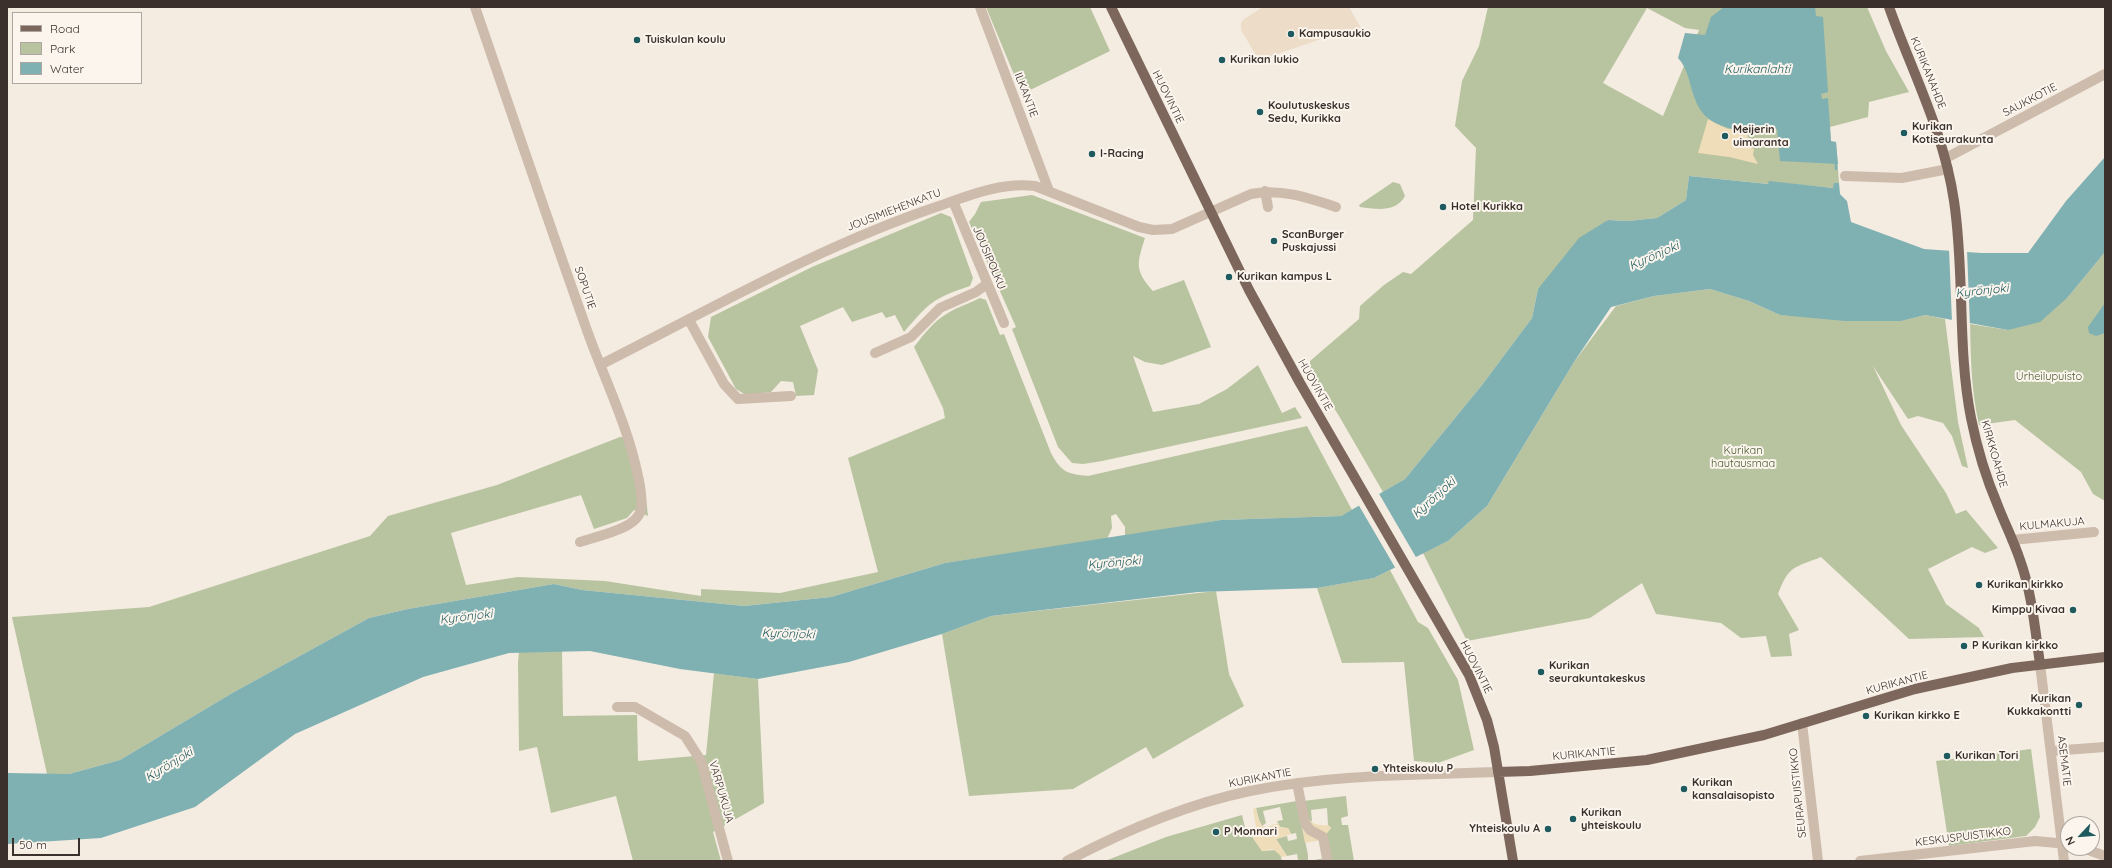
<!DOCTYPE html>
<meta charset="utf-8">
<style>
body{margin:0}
#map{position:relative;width:2112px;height:868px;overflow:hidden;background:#f4ebe1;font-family:Quicksand,sans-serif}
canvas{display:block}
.frame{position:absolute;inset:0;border:8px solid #3b302b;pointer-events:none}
.legend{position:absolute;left:12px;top:12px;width:130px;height:72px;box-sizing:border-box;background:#fbf5ee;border:1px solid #aea6a0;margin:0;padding:5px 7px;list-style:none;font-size:12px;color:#3b302b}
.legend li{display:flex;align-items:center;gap:8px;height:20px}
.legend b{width:20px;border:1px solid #aea6a0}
.north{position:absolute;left:2060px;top:816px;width:40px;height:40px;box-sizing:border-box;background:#fbf5ee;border:1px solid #aea6a0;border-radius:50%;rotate:244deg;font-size:11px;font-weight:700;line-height:16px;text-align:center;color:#3b302b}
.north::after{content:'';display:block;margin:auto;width:14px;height:18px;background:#1f5a5e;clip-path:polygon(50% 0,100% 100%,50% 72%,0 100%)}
.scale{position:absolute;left:12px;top:838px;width:68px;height:18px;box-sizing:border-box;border:2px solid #3b302b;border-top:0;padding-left:5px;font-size:12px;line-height:14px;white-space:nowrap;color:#3b302b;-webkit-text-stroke:3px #fbf5ee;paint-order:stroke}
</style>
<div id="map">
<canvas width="2112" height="868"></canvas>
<div class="frame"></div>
<ul class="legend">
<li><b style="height:5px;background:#7d675c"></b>Road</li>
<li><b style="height:11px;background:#b8c4a0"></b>Park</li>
<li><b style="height:11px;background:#7fb0b2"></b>Water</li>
</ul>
<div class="north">N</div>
<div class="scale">50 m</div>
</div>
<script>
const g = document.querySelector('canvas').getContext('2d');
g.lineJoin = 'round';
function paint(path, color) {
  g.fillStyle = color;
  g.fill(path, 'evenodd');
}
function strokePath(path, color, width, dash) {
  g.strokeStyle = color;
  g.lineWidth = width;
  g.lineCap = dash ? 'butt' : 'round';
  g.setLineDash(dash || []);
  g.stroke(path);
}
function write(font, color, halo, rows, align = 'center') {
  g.font = font + ' Quicksand,sans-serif';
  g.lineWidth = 4;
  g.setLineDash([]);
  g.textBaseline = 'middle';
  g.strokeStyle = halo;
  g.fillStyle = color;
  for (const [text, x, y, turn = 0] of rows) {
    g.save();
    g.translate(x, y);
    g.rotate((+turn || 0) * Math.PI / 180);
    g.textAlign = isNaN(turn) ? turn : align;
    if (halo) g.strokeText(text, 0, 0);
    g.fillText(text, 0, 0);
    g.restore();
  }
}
paint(new Path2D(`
 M986 7H1090L1110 51 1022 94Z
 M1488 7H1867L1886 51 1909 92 1869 102 1868 117 1830 127 1831 142H1836L1839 183H1834V188L1769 182V184L1689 176 1686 200 1657 218 1628 221 1608 220 1538 289 1532 318 1482 385 1405 479 1383 492 1339 416 1310 370V361L1359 319 1360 306 1384 285 1403 272 1411 274 1473 220 1476 148 1455 126 1462 81 1479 46ZM1647 8 1685 28 1699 30 1663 116 1603 83Z
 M1393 182 1400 184 1405 196C1396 213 1376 209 1360 207L1359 205Z
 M1032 195 1145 238C1137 263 1134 270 1153 291L1184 280 1211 347 1162 365 1145 362 1133 356 1153 412 1199 404 1227 389 1258 365 1282 413 1295 407 1302 418 1102 461 1083 464 1072 463 1058 447 1012 329 1016 327 969 222 975 214 981 202Z
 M941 213 951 217 973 278 970 286C933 298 929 303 904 332L895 315 886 318 882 312 852 322 843 307 800 326 818 370 814 395 796 396 793 382 781 381 771 392 746 395 736 389 708 337 711 317 812 267Z
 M2105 252V501L2093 494 2081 472 2015 420 1979 425C1971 388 1971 361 1970 324L2008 330 2068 297Z
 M1710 289 1749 301 1780 315 1900 321 1925 315 1945 319 1958 422 1968 468 1962 466 1952 436 1943 423 1918 416 1908 419 1873 366 1901 425 1946 493 1956 514 1966 510 1998 548 1985 553 1972 547 1928 569 1946 604 1979 628 1984 637 1909 639 1821 557C1794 568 1789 565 1778 594L1799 630 1789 634 1792 656 1771 657 1766 636 1741 638 1721 623 1656 614 1642 583 1590 618 1467 641 1423 553 1448 541 1487 506 1574 362 1616 306 1654 296Z
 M980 298 986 300 1000 335 1004 334 1051 453C1061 472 1067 474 1088 476L1307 426 1352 510 1341 516 1221 520 1125 536V527L1116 514 1111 516 1112 528 1107 539 945 563 831 597 744 606 582 590 554 584 408 609 369 618 234 692 120 760 69 774H47L12 617 149 607 370 536 388 516 497 485 620 437 632 438 644 481 648 516 634 510 627 518 594 529 581 495 451 533 466 585 518 577 605 581 701 596V589L780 593 878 572 848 458 945 418 943 408 914 347C924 334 934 321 948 313 957 307 969 304 980 298Z
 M1390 570 1418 622 1428 628 1458 680 1474 750 1438 763 1414 761 1404 662 1342 663 1317 588 1374 578Z
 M1216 591 1229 674 1244 706 1153 759 1146 747 1073 789 969 796 942 634 991 616Z
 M562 651 563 716 637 715 638 761 706 755 714 673 758 679 764 803 713 832 721 861H633L616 796 551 813 537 747 519 751 518 663 519 652Z
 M2031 749 2040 817 2035 827 2026 836 1949 846 1936 761Z
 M1346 796 1348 816 1341 818 1342 825H1348L1354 861H1309L1325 858 1326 834 1331 828 1328 825 1327 808 1311 810 1312 822 1309 820 1303 801Z
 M1297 801 1308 855V861H1292L1298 860 1297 854 1287 856 1276 839 1287 836 1288 841 1297 839 1296 833 1291 834 1288 828 1280 827 1277 821 1283 820 1280 807 1263 811 1266 823 1262 826 1259 820 1256 808Z
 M1242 815 1247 836 1251 835 1262 851 1276 850 1280 853 1282 861H1105L1166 837Z`), '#b8c4a0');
paint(new Path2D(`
 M1708 119 1728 129 1747 130 1749 147 1754 149 1753 155 1758 164 1729 157 1698 153Z
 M1297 801C1306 816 1309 827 1328 825L1331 828 1321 840 1305 843Z
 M1256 808 1259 820 1262 826 1267 827 1278 823 1281 828H1288L1291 834 1276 839 1287 856 1282 857 1273 849 1262 851 1251 835 1247 836 1246 831 1256 827 1253 809Z`), '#efdcb8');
paint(new Path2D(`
 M1263 7H1349L1361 28 1324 38 1269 57H1259L1256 55 1241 30V23L1244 19Z`), '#ecdcc8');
paint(new Path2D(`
 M1724 7H1815L1816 16 1823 17 1828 92 1821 94 1822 99 1828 98 1831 141 1836 142 1838 164 1780 161 1777 129C1747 131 1707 134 1695 99 1689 84 1689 70 1678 58L1685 33 1705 35 1711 17Z
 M2105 157V252L2068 297 2040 322 2008 330 1925 315 1901 321H1845L1780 315 1749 301 1710 289 1654 296 1611 307 1574 362 1487 506 1448 541 1374 578 1317 588 1198 592 991 616 942 634 849 662 758 679 680 669 590 651 509 653 423 677 295 734 195 807 101 838 7 844V773L69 774 120 760 234 692 369 618 408 609 554 584 582 590 744 606 831 597 945 563 1221 520 1341 516 1405 479 1482 385 1532 318 1538 289 1579 238 1608 220 1628 221 1657 218 1686 200 1689 176 1768 184 1769 181 1833 188 1834 183H1839L1840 194 1847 201 1851 222 1924 249 1981 253H2028L2066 201Z
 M2105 303V333L2096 336 2089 333 2088 327Z`), '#7fb0b2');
paint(new Path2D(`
 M1949 249 1967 250 1970 326 1952 322Z
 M1378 492 1417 559 1396 569 1358 504Z`), '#f4ebe1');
strokePath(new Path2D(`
 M1836 164V169`), '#7fb0b2', 2.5);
strokePath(new Path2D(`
 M475 7C513 117 550 227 589 336 606 382 628 427 638 476 640 486 643 499 641 509 638 529 597 536 580 542
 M980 7 1049 191
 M1946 158 2105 74
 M1845 176 1902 178 1948 169
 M1265 191 1268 207
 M953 201 1004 323
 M689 320 724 384 738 399 791 396
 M875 353 911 337 940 308 976 292 987 284
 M602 364C713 308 820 246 939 206 970 195 1002 182 1035 186L1139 227 1153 230 1172 229 1251 194C1280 188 1309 198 1336 207
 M2012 540 2094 532
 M2040 664 2064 861
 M617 707H635L685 736 701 761 728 861
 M1802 723 1818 861
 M2051 751 2105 747
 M1297 783 1305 823 1310 830 1323 837 1327 858
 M2083 848 2105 856
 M1067 861C1124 831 1187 804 1250 791 1332 774 1416 775 1498 772
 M1860 861 2035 841 2068 844`), '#cdbbac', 10);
strokePath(new Path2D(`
 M1111 7 1249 290 1300 383 1469 675 1487 720 1494 747 1513 861
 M1889 7C1912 72 1944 132 1954 201 1965 273 1957 347 1971 418 1977 448 1986 478 1998 506 2005 524 2014 542 2020 560 2032 593 2035 629 2040 664
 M1498 772 1530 771 1647 760 1764 735 1915 689 2012 668 2105 657`), '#7d675c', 10);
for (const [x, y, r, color] of [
 [1291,34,4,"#1f5a5e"],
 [637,40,4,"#1f5a5e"],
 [1222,60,4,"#1f5a5e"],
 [1260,112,4,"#1f5a5e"],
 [1904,133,4,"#1f5a5e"],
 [1725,136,4,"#1f5a5e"],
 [1092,154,4,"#1f5a5e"],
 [1443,207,4,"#1f5a5e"],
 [1274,241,4,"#1f5a5e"],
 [1229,277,4,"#1f5a5e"],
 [1979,585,4,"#1f5a5e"],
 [2073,610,4,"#1f5a5e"],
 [1964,646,4,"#1f5a5e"],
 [1541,672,4,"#1f5a5e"],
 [2079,705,4,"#1f5a5e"],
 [1866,716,4,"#1f5a5e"],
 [1947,756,4,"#1f5a5e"],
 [1375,769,4,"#1f5a5e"],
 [1684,789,4,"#1f5a5e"],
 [1573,819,4,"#1f5a5e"],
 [1548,829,4,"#1f5a5e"],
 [1216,832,4,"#1f5a5e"]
]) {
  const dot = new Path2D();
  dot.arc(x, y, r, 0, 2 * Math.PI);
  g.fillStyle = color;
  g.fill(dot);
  strokePath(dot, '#fbf5ee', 1.5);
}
write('bold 11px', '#3b302b', '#fbf5ee', [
 ["Kampusaukio",1299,34],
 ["Tuiskulan koulu",645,40],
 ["Kurikan lukio",1230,60],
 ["Koulutuskeskus",1268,106],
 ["Sedu, Kurikka",1268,119],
 ["Kurikan",1912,127],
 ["Kotiseurakunta",1912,140],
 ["Meijerin",1733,130],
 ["uimaranta",1733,143],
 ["I-Racing",1100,154],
 ["Hotel Kurikka",1451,207],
 ["ScanBurger",1282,235],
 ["Puskajussi",1282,248],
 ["Kurikan kampus L",1237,277],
 ["Kurikan kirkko",1987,585],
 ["Kimppu Kivaa",2065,610,"right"],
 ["P Kurikan kirkko",1972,646],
 ["Kurikan",1549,666],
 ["seurakuntakeskus",1549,679],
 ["Kurikan",2071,699,"right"],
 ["Kukkakontti",2071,712,"right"],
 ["Kurikan kirkko E",1874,716],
 ["Kurikan Tori",1955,756],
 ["Yhteiskoulu P",1383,769],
 ["Kurikan",1692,783],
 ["kansalaisopisto",1692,796],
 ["Kurikan",1581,813],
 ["yhteiskoulu",1581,826],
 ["Yhteiskoulu A",1540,829,"right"],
 ["P Monnari",1224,832]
], 'left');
write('11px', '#3b302b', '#fbf5ee', [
 ["KURIKANAHDE",1928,73,68],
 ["ILKANTIE",1026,95,69],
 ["HUOVINTIE",1168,97,64],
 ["SAUKKOTIE",2030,100,-28],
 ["JOUSIMIEHENKATU",894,210,-21],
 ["JOUSIPOLKU",989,258,67],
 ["SOPUTIE",585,288,71],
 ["HUOVINTIE",1315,385,60],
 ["KIRKKOAHDE",1994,454,74],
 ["KULMAKUJA",2052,524,-5],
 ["HUOVINTIE",1476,667,63],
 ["KURIKANTIE",1897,683,-15],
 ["KURIKANTIE",1584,754,-5],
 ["ASEMATIE",2064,761,83],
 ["KURIKANTIE",1260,778,-11],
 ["VARPUKUJA",721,792,74],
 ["SEURAPUISTIKKO",1798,793,-96],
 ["KESKUSPUISTIKKO",1963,837,-7]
]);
write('11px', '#4a5a2e', '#fbf5ee', [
 ["Urheilupuisto",2049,377],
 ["Kurikan",1743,451],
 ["hautausmaa",1743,464]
]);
write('italic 12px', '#1f5a5e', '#fbf5ee', [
 ["Kurikanlahti",1757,69],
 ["Kyrönjoki",1654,256,-24],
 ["Kyrönjoki",1982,291,-6],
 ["Kyrönjoki",1434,498,-42],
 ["Kyrönjoki",1114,563,-5],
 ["Kyrönjoki",466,617,-7],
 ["Kyrönjoki",788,634,2],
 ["Kyrönjoki",169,765,-31]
]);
</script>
